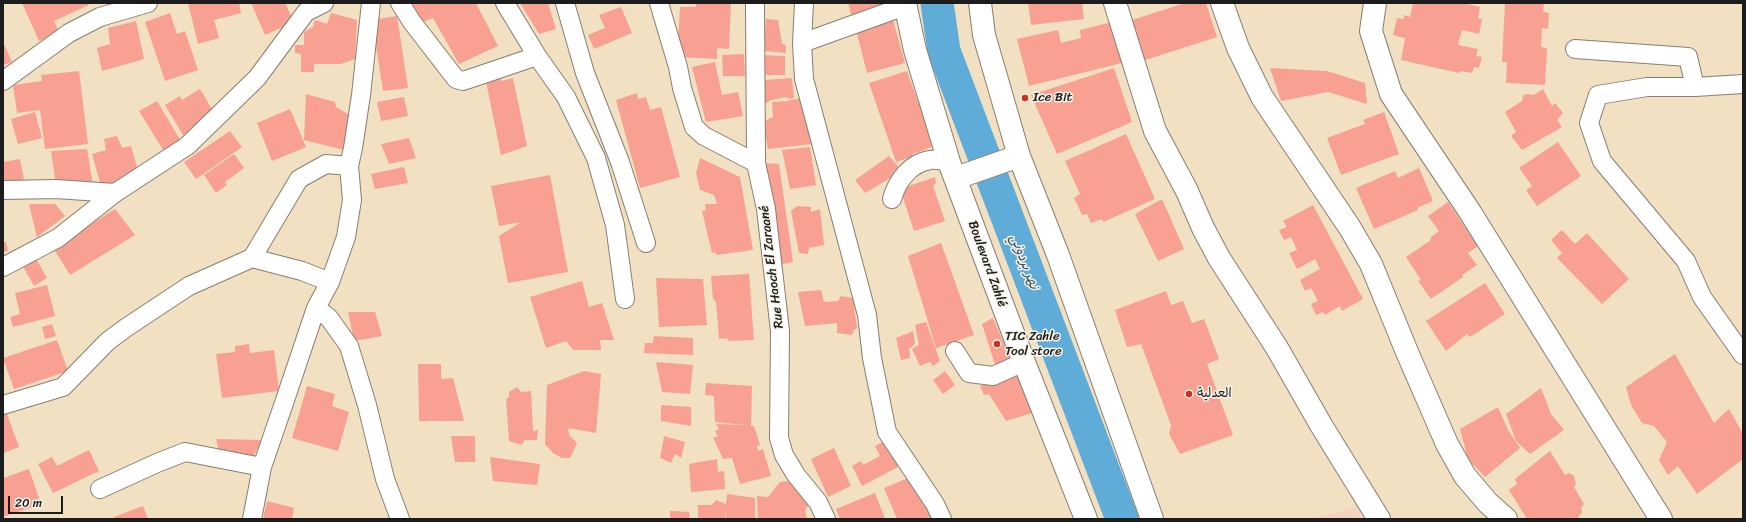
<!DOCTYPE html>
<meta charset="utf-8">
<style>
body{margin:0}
#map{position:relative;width:1746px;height:522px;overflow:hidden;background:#f2e0c3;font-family:Sriracha,sans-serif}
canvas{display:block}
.frame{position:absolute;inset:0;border:4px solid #1c1c1c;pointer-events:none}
.scale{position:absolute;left:8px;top:496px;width:55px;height:18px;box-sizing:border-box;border:2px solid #1c1c1c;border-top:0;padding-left:5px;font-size:12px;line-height:14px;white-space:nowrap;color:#1c1c1c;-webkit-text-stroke:3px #f7f3e8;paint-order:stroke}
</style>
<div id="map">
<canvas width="1746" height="522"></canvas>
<div class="frame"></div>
<div class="scale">20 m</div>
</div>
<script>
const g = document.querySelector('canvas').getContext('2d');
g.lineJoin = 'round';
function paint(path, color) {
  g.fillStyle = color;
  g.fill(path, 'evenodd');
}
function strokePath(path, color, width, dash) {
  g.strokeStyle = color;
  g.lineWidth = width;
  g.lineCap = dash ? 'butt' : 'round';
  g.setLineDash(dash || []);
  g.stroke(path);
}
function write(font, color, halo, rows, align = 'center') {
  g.font = font + ' Sriracha,"Playpen Sans Arabic",sans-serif';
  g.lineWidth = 3;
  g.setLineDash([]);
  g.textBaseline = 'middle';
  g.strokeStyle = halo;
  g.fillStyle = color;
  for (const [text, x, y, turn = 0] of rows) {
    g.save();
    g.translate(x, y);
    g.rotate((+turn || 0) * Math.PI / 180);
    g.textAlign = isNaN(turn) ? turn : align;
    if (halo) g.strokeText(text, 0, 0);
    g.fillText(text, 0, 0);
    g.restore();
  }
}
paint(new Path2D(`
 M1356 507 1363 519H1309Z`), '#f4d3c0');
strokePath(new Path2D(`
 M937 3 944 51 1122 519`), '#5facd8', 33);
paint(new Path2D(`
 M22 3H88L89 5 54 21 59 32 39 41Z
 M188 3H239L241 13 214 20 219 38 198 44Z
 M251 3H285L294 22 265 35Z
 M412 3H476L498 46 459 64 433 18 423 22Z
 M520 3H548L556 29 539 34Z
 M697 3H731L729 49 717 48V59L677 57 680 7H695Z
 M848 3H882L884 12 852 18Z
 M1028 3H1082L1084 19 1031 25Z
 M1185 3H1206L1217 37 1142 61 1129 21Z
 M1413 3H1464L1480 7 1478 18 1482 19 1479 34 1462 30 1458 45 1478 49 1476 56 1482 57 1479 68 1474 67 1472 73 1460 71 1459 73 1401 60 1405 38 1393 35 1397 18 1404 19V15L1410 17Z
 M1505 3H1544L1543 12 1549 13 1548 29 1542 28 1541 47 1547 48 1545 85 1506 83 1507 62H1502Z
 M621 7 632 33 594 49 588 35 605 28 599 15Z
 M170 13 177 34 185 31 198 70 165 81 145 22Z
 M331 13 357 20 355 59 341 64H314V72H301V54L295 53V45H304V32L313 27 315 20 327 24Z
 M397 16 408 88 383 91 372 20Z
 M766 19 778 20 782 44 786 45V53L764 51Z
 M893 20 905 63 867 73 856 30Z
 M136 21 144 59 102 71 97 48 110 44 108 28Z
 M1112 22 1122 63 1029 86 1017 39 1058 30 1061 43 1081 38 1080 30Z
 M3 42 12 62 3 65Z
 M744 54 745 76H723L722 55Z
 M762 55 785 56V75H763Z
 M715 62 722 95 738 92 743 116 706 122 692 67Z
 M1114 68 1132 122 1057 154 1031 95Z
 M1270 68 1327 71 1365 83 1367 104 1328 92 1281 101Z
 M79 71 88 144 45 149 40 110 17 113 13 85 42 81 41 75Z
 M907 71 934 146 913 154 912 157 896 162 869 83Z
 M500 74 501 81 513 78 527 146 501 155 485 77Z
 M792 78 794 98 789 99 786 97 771 100 765 104V80Z
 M200 89 213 111 208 120 183 135 165 105 180 96 182 100Z
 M1543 89 1552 106 1555 103 1563 113 1557 120 1562 127 1522 150 1511 136 1516 132 1505 112 1522 101 1523 96 1526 94 1534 95Z
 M637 93 638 99 646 97 650 110 661 107 680 177 640 188 616 100Z
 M306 94 335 102 336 107 353 117 348 151 304 140Z
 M404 97 408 116 381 121 377 102Z
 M802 98 813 144 768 149 763 122 773 117 772 102 787 101Z
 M157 101 182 143 165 153 139 111Z
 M290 109 306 147 272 161 257 123Z
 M35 112 42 138 18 144 11 119Z
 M1384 112 1399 154 1341 175 1327 138 1365 124 1363 120Z
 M230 131 242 147 196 179 184 162Z
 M1126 134 1155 199 1103 222 1102 219 1091 223 1087 214 1082 215 1074 198 1080 194 1065 161Z
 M117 136 122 148 131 146 139 174 101 186 92 154 106 150 104 139Z
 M409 138 416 158 389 164 381 144Z
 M1558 142 1581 176 1537 206 1526 190 1532 186 1519 168Z
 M810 147 816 185 790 189 782 150Z
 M87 149 93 185H56L51 151Z
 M234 154 244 168 225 182 227 185 216 193 204 175Z
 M889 156 902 171 865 193 855 180Z
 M700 158 740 177 753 250 716 255 715 252 712 253 702 211 706 210 705 204H717L714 195 700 190 696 173Z
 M20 159 24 180 3 183V162Z
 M764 163 779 164 793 262 778 265Z
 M404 167 408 183 375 189 371 174Z
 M1419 168 1433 201 1417 208 1418 210 1374 229 1356 188 1395 171 1398 178Z
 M550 175 568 272 508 283 499 236 521 222 499 226 491 186Z
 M935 177 936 183 933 186 945 221 914 231 900 189Z
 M1162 199 1184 249 1158 261 1135 214Z
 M1448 202 1478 246 1468 253 1477 265 1462 275 1463 277 1431 299 1418 281 1421 280 1406 257 1431 240 1430 238 1439 231 1428 216Z
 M29 204H55L65 216 37 237Z
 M1313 205 1363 299 1342 311 1340 306 1325 315 1323 312 1316 315 1311 304 1318 301 1311 288 1305 291 1300 280 1320 269 1315 259 1297 269 1289 253 1297 250 1291 237 1284 240 1279 230 1287 227 1283 221Z
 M797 206 811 207V212L820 209 824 245 809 248 808 254 799 253 791 211Z
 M115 209 135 235 70 275 53 248Z
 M1562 230 1575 244 1587 233 1629 279 1602 304 1557 258 1562 253 1551 240Z
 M3 242H6L8 251 3 252Z
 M941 243 974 335 936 348 908 256Z
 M34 255 47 278 34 286 21 263Z
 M749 274 754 340 729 341 727 338 719 339 716 302 713 299 711 276Z
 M656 278 703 279 707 325 659 327Z
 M582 281 589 307 602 303 614 340H600L601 350H573L566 341 546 348 530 297Z
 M1485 283 1505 314 1470 337 1467 334 1446 351 1426 321Z
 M47 285 55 316 13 327 10 317 20 314 15 293Z
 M821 290 824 302 838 301 841 296 853 298 857 328 854 330 852 335 837 333V323L805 326 798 292Z
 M1166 291 1171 305 1183 301 1192 323 1204 319 1219 359 1207 364 1233 435 1180 454 1169 434 1171 425 1141 344 1127 347 1115 310Z
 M348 312H375L382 336 354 341Z
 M993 318 1012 362 997 371 982 324Z
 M926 322 940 361 933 366 930 362 920 366 912 349 919 345 915 325Z
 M52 324 56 336 45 339 42 327Z
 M913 331 915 344 909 349 910 358 901 360 896 338Z
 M654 336 693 338V355L644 353 645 343H653Z
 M57 340 68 371 14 389 3 358Z
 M249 344 250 353 274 350 279 391 222 398 216 354 235 352V346Z
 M1675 354 1714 423 1729 409 1743 434V459L1697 494 1678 466 1668 475 1659 460 1667 442 1654 426 1642 423 1631 405 1626 387Z
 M656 362 693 365 690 394 662 392Z
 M418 364H441V379L453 378 464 421H419Z
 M584 371 601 374 596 433 568 428 569 435 577 443 570 458H562L553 453 545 444 547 385Z
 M945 371 955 385 943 394 933 380Z
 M1020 373 1035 412 1006 421 989 394 984 395 980 386Z
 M706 383 752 386 751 426H754L760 445 757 446 758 451 763 449 771 476 740 484 732 458 723 459 713 437H718L715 431 719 429 716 424 746 425 715 422 714 396 705 395Z
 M307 386 335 394 332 406 349 412 338 451 292 438Z
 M517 387 521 392 531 391 533 431 538 430 537 440H524L522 445 509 441 506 399 509 397V392Z
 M1541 388 1551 414 1564 430 1530 454 1516 441 1506 414Z
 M661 405 691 407V426L661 421Z
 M1498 407 1508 430 1520 448 1485 477 1468 459 1460 429Z
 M6 411 19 447 3 453V412Z
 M451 436H475V462H455Z
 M664 436 685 442 681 458 675 454 671 463 660 458Z
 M216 439 262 440 250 462 220 455Z
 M886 440 900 466 862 486 852 466 861 461 863 465 880 456 875 446Z
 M834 448 851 486 828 497 811 459Z
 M89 450 99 471 53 493 38 464 52 457 57 466Z
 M1550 451 1565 475 1569 473 1574 476 1576 484 1574 487 1584 504 1581 507 1582 512 1577 519H1527L1509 490 1517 484 1515 479Z
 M490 457 540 464 537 485 493 481Z
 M717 459 718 472 724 471 725 489 691 492 689 464Z
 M29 469 41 504 3 517V478Z
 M913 476 931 519H897L884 488Z
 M789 481 809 505 805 510 807 519H758L757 496 768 497 780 482Z
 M875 493 885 519H840L836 509Z
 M727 494 755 498V519H726V506L725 519H698V505H712L716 500 726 504Z
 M267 501 294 508 292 519H263Z
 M143 506 148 519H115L114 517Z
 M670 511 689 512 690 519H670Z`), '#f8a091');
const street = new Path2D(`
 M400 3 412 22 456 79 463 81 537 56
 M505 3 537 56 566 97 596 158 615 225 625 299
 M565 3 585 73 620 162 646 243
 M659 3 678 67 682 88 694 127 704 136 756 163
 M755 3 756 163 766 209 780 331 779 438 784 455 796 475 818 502 826 519
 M804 3 802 43 804 79 867 315 872 358 887 432 935 504 942 519
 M802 43 905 6
 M1575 49 1688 57 1695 87
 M3 81 69 33 100 17 148 3
 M1743 84 1695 87H1647L1598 95 1589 123 1602 161 1686 261 1702 297 1743 355
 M3 190 56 189 115 193 187 146 257 78 306 12 324 3
 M892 199C897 181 910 163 930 160 935 159 943 161 949 162
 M252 258 299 179 326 164 349 166
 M3 267 58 238 115 193
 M316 308 329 318 349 346 367 405 385 479 400 519
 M955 351 969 373 993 376 1024 362
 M3 405 63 387 108 341 127 327 189 286 252 258 302 271 330 282
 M100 489 157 463 185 452 262 467
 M252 519 262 467 284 403 316 308 330 282 346 237 352 200 349 166 353 148 361 95 371 3`);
const secondary = new Path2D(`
 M1115 3 1155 131 1187 191 1203 228 1219 258 1277 348 1321 425 1379 519
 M1222 3 1238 48 1262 97 1350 228 1371 264 1407 352 1447 444 1465 476 1488 503 1506 519
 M1375 3 1371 31 1391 94 1470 212 1661 519`);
const highway = new Path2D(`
 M905 3 915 50 949 162 1024 362 1086 519
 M980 3 984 35 1019 156 1058 255 1152 519
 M956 178 1019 156`);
strokePath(street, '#877e70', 20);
strokePath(secondary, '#877e70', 24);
strokePath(highway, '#877e70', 24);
strokePath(street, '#fff', 18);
strokePath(secondary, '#fff', 22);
strokePath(highway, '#fff', 22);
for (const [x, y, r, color] of [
 [1025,98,4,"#c8321e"],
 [997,344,4,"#c8321e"],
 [1189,394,4,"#c8321e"]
]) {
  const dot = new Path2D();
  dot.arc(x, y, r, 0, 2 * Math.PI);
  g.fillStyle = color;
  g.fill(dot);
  strokePath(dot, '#f7f3e8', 1.5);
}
write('13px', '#1c1c1c', '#f7f3e8', [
 ["Ice Bit",1033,98],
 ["TIC Zahle",1005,337],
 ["Tool store",1005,352],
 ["العدلية",1197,394]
], 'left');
write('13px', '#1c1c1c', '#f7f3e8', [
 ["Boulevard Zahlé",987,264,70],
 ["Rue Haoch El Zaraané",772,267,-97]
]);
write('italic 14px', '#375667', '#f7f3e8', [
 ["نهر بردوني",1024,262,69]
]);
</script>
